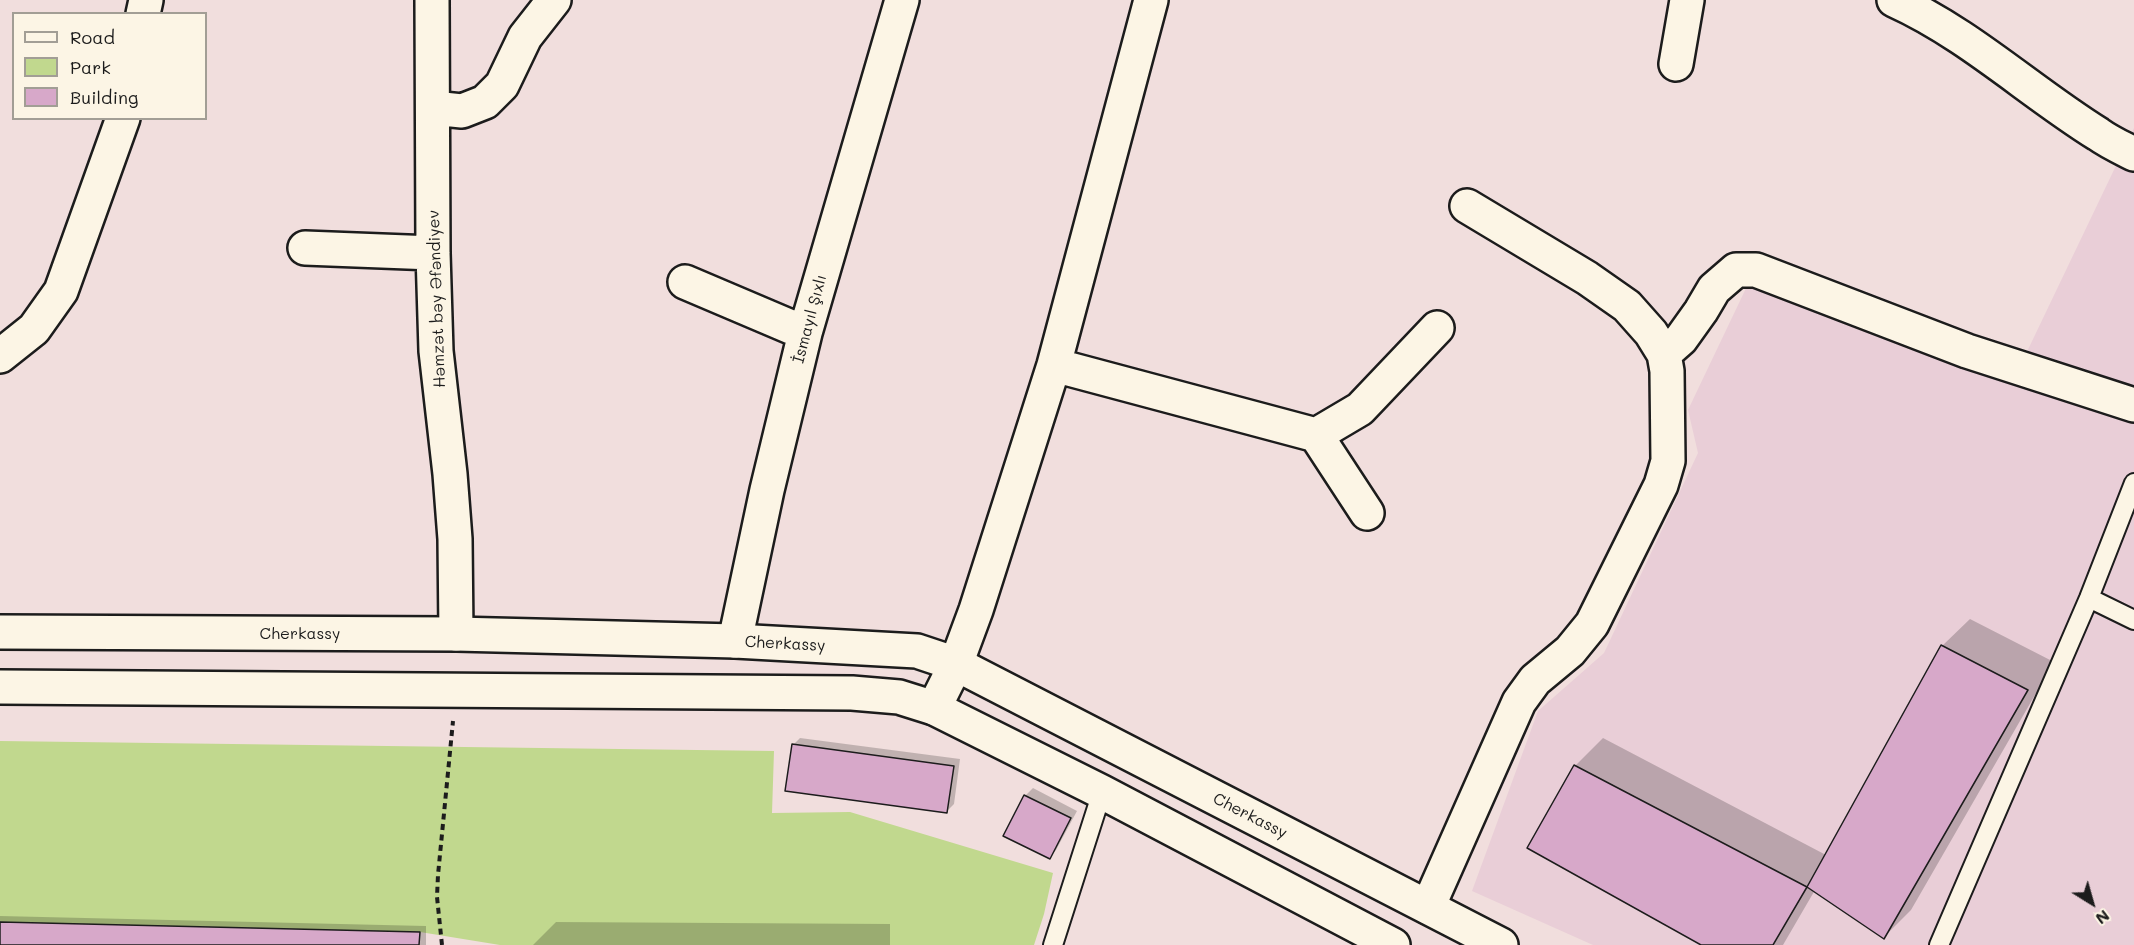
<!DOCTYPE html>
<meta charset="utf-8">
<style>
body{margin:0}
#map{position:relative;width:2134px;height:945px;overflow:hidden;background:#f1dedd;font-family:Mali,sans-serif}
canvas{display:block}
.legend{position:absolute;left:12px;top:12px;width:195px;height:108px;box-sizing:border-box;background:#fcf5e5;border:2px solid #a29e95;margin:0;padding:8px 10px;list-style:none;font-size:18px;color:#1c1c1c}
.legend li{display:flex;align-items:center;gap:12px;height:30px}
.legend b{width:30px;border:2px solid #a29e95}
.north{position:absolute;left:2062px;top:873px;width:60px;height:60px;-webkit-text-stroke:4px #fcf5e5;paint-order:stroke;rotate:143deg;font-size:16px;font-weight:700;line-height:24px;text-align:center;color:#1c1c1c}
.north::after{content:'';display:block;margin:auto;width:21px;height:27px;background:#1c1c1c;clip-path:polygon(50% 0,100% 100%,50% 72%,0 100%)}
</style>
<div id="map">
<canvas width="2134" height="945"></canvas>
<ul class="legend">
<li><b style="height:8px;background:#fcf5e5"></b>Road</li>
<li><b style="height:16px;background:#c1d88e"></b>Park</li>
<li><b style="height:16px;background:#d7a8c9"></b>Building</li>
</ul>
<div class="north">N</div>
</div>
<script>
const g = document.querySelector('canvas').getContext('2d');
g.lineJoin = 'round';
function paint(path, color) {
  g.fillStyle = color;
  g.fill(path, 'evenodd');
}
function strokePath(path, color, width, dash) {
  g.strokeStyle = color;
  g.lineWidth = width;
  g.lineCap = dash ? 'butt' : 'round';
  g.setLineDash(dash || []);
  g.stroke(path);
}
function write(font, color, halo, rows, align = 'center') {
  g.font = font + ' Mali,sans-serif';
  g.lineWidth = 4.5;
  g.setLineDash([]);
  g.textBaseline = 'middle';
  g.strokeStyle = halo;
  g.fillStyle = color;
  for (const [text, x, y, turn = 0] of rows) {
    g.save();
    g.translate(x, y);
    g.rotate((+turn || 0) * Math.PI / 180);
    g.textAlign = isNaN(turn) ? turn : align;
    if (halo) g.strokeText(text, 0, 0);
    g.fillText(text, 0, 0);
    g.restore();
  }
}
paint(new Path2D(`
 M2134 128V945H1593L1472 891 1538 711 1604 653 1698 453 1688 410 1749 282 2012 383Z`), '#e9ced7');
paint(new Path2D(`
 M0 741 774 751 772 813 850 812 1053 873 1044 914 1034 945H500L420 932 0 922Z`), '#c1d88e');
paint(new Path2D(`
 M1970 619 2054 662 1911 910 1884 937 1815 890 1783 945H1704L1529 848 1575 766 1603 738 1826 855 1942 646Z
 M800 738 960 759 954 804 947 811 793 745Z
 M1033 788 1077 811 1056 850 1049 858 1005 835 1025 796Z
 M0 916 426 926V945H0Z
 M556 922 890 924V945H533Z`), '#0003');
const building = new Path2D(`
 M1941 645 2028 690 1884 939 1807 887Z
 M792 744 954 766 947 813 785 791Z
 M1574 765 1807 887 1773 945H1701L1527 848Z
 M1024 795 1071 818 1050 859 1003 836Z
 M0 922 420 932 419 945H0Z`);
paint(building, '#d7a8c9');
strokePath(building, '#1c1c1c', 1.5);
const service = new Path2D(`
 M2089 598 2134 620
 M1053 945 1102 792
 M1939 945 2089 598 2134 483`);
const minor = new Path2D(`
 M432 0 433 253 436 351 450 474 455 539 456 634
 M1894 0C1969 34 2029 91 2098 134 2109 142 2122 148 2134 154
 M143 14 146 0
 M1676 64 1687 0
 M433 108 462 111 485 102 502 85 525 37 554 0
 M305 248 433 253
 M685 282 805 333
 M1664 354 1681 339 1701 311 1714 289 1736 270H1756L1967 351 2134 405
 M0 356 34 329 61 291 123 118
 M1054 365 1316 435 1360 409 1437 328
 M1316 435 1367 513
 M735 641 767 490 805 333 902 0
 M934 708 956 664 976 610 1054 365 1151 0
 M1428 907 1519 702 1535 680 1570 651 1592 624 1661 485 1668 461 1667 371 1664 354 1651 333 1627 306 1587 278 1467 206`);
const tertiary = new Path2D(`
 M0 632 456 634 735 641 917 651 956 664 1501 945
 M0 687 852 693 899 697 934 708 1102 792 1393 945`);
strokePath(service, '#1c1c1c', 22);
strokePath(minor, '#1c1c1c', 38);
strokePath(tertiary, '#1c1c1c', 38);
strokePath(new Path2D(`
 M442 945 437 897 438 875 453 721`), '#1c1c1c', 4, [6, 4.5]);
strokePath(service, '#fcf5e5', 18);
strokePath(minor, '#fcf5e5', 33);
strokePath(tertiary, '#fcf5e5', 33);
write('16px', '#1c1c1c', '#fcf5e5', [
 ["Həmzət bəy Əfəndiyev",437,299,-92],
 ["İsmayıl Şıxlı",810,319,-75],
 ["Cherkassy",300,634],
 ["Cherkassy",785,644,3],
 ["Cherkassy",1250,816,27]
]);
</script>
